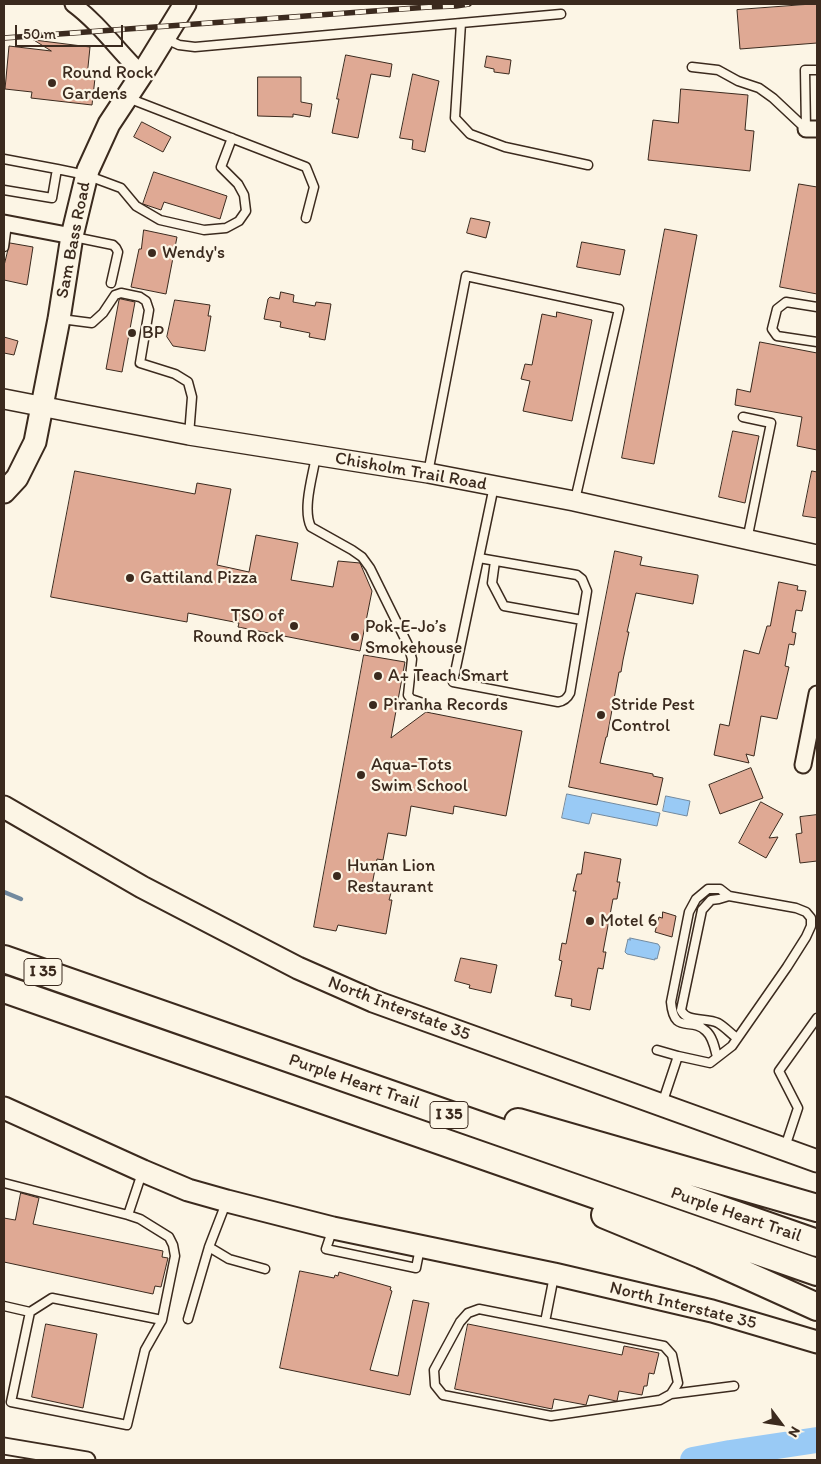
<!DOCTYPE html>
<meta charset="utf-8">
<style>
body{margin:0}
#map{position:relative;width:821px;height:1464px;overflow:hidden;background:#fcf5e5;font-family:Itim,sans-serif}
canvas{display:block}
.frame{position:absolute;inset:0;border:5px solid #3b2a1e;pointer-events:none}
.north{position:absolute;left:756px;top:1399px;width:50px;height:50px;-webkit-text-stroke:4px #fcf5e5;paint-order:stroke;rotate:121deg;font-size:14px;font-weight:700;line-height:20px;text-align:center;color:#3b2a1e}
.north::after{content:'';display:block;margin:auto;width:18px;height:22px;background:#3b2a1e;clip-path:polygon(50% 0,100% 100%,50% 72%,0 100%)}
.scale{position:absolute;left:15px;top:25px;width:108px;height:22px;box-sizing:border-box;border:2px solid #3b2a1e;border-top:0;padding-left:6px;font-size:15px;line-height:18px;white-space:nowrap;color:#3b2a1e;-webkit-text-stroke:4px #fcf5e5;paint-order:stroke}
</style>
<div id="map">
<canvas width="821" height="1464"></canvas>
<div class="frame"></div>
<div class="north">N</div>
<div class="scale">50 m</div>
</div>
<script>
const g = document.querySelector('canvas').getContext('2d');
g.lineJoin = 'round';
function paint(path, color) {
  g.fillStyle = color;
  g.fill(path, 'evenodd');
}
function strokePath(path, color, width, dash) {
  g.strokeStyle = color;
  g.lineWidth = width;
  g.lineCap = dash ? 'butt' : 'round';
  g.setLineDash(dash || []);
  g.stroke(path);
}
function write(font, color, halo, rows, align = 'center') {
  g.font = font + ' Itim,sans-serif';
  g.lineWidth = 4.5;
  g.setLineDash([]);
  g.textBaseline = 'middle';
  g.strokeStyle = halo;
  g.fillStyle = color;
  for (const [text, x, y, turn = 0] of rows) {
    g.save();
    g.translate(x, y);
    g.rotate((+turn || 0) * Math.PI / 180);
    g.textAlign = isNaN(turn) ? turn : align;
    if (halo) g.strokeText(text, 0, 0);
    g.fillText(text, 0, 0);
    g.restore();
  }
}
const water = new Path2D(`
 M567 794 660 813 657 826 592 813 589 824 562 818Z
 M666 796 690 801 687 816 663 811Z
 M630 938 658 944 660 947 657 959 655 958V960L627 954 625 952 628 939 630 940Z`);
paint(water, '#99caf5');
strokePath(water, '#738a9f', 1);
strokePath(new Path2D(`
 M4 892 21 899`), '#738a9f', 4.5);
strokePath(new Path2D(`
 M693 1460 730 1453 817 1440`), '#99caf5', 26);
const building = new Path2D(`
 M817 4V43L740 49 737 10Z
 M34 40 90 47 87 77 95 78 92 105 31 98 32 92 5 89 9 46 51 51Z
 M346 55 392 64 390 77 371 74 358 138 332 133 339 99H337Z
 M487 56 511 60 509 74 494 72V69L485 67Z
 M413 74 439 81 425 152 412 149 413 140 400 138Z
 M258 77H301V102L312 104 310 117 293 114V117L258 116Z
 M681 89 748 95 745 130 754 131 750 171 648 160 653 120 678 123Z
 M142 122 171 137 163 152 134 137Z
 M154 172 227 196 220 219 164 202 161 210 143 204Z
 M799 184 817 187V294L780 287Z
 M471 218 490 222 486 238 467 233Z
 M665 229 697 235 654 464 622 458Z
 M144 230 177 237 166 294 131 287 139 249H141Z
 M582 242 625 250 620 275 577 267Z
 M10 243 33 247 27 285 4 280V266Z
 M281 292 294 295 293 302 315 306 316 302 331 304 325 340 309 337 310 333 280 327 281 322 264 319 268 299 270 297 279 299Z
 M121 299 135 302 122 372 106 369 119 300Z
 M175 300 210 305 208 316H211L205 351 173 346 167 337Z
 M557 312 592 320 572 421 523 411 530 381 521 379 525 364 532 365 542 314 556 317Z
 M4 337 18 341 14 355 4 353Z
 M760 342 817 353V450L797 446 802 417 735 405 737 389 750 392Z
 M733 431 759 436 745 503 719 497Z
 M75 471 195 494 197 483 231 489 217 565 249 572 256 535 298 543 291 580 333 587 338 561 360 563 372 591 360 651 238 627 239 623 188 613 187 622 51 597Z
 M812 471 817 472V518L803 516Z
 M615 551 642 557 640 565 698 575V577L693 604 636 593 627 632H629L623 660 621 672H619L607 737H606L600 763 653 774V776L663 778 657 805 569 787Z
 M779 582 798 586 797 590 806 591 802 611 796 610 792 632 796 633 794 645 789 644 785 666 789 667 777 719 761 716 754 756 746 754 749 763 714 755 720 724 729 726 744 650 759 654 767 626H770Z
 M364 655 405 662 391 738 426 712 522 731 506 816 454 806 453 814 411 806 406 836 388 833 383 860 377 859 371 890 391 893 389 900H392L386 934 338 925 336 931 314 927Z
 M751 768 763 798 720 814 709 785Z
 M761 802 783 814 769 838 778 837 766 858 739 843Z
 M817 815V861L800 863 796 834 802 833 800 817Z
 M585 852 621 859 617 882H620L617 899H613L603 952H606L603 969 598 968 590 1010 571 1006 572 999 555 996 562 961 559 960 562 943 566 944 576 891H573L577 874H581Z
 M663 912 676 916 672 937 655 932 659 917 662 918Z
 M461 958 497 965 491 993 469 988 470 985 455 981Z
 M21 1193 39 1198 33 1224 163 1251 162 1257 168 1258 161 1287 155 1286 153 1294 4 1262V1218L15 1220Z
 M300 1271 334 1278 335 1275 338 1276 339 1272 391 1287 390 1290 392 1291 370 1370 398 1376 413 1300 429 1303 410 1395 280 1368Z
 M46 1324 97 1334 83 1408 32 1397Z
 M468 1324 622 1355 624 1346 659 1353 654 1374 649 1373 647 1386H644L642 1395 619 1391 617 1401H616L589 1395 586 1405 554 1399 552 1409 455 1389Z`);
paint(building, '#dfa994');
strokePath(building, '#3b2a1e', 1);
const service = new Path2D(`
 M461 23 455 118 470 134 505 147 588 165
 M166 39 179 45 195 47 561 14
 M692 67 718 70 738 81 759 88 773 98 806 129
 M128 98 306 167 314 187 306 218
 M806 129 805 70H817
 M4 159 57 169
 M4 190 52 198 57 169 86 175 121 188 136 206 160 220 204 230 226 228 239 221 246 211 244 195 238 184 221 167 232 138
 M74 237 113 245 116 248 118 252 111 283
 M4 247 7 224
 M817 307 786 302 777 309 772 329 777 336 817 342
 M61 319 92 323 103 313 115 295 121 293 140 297 146 301 149 310 140 363 175 374 188 382 192 397 189 435
 M743 417 771 423 747 540
 M316 456C313 475 302 509 311 527L352 550 362 557 370 568 408 645 412 659 408 695 411 699 423 703
 M428 473 466 276 619 309 575 500
 M479 558 577 575 582 579 587 591 570 693C567 699 564 701 558 702L453 682 494 486
 M495 561 492 583 504 606 582 620
 M729 896 719 899 711 900 702 910 681 1010C687 1023 706 1017 718 1023 725 1027 731 1034 737 1038
 M657 1050 678 1056
 M662 1104 678 1056 710 1063 732 1046 787 967 806 937 811 926V918L806 912 796 908 729 896 720 889H708L696 899 689 912 671 1002C674 1036 691 1016 706 1031 713 1037 715 1049 717 1057
 M785 1147 798 1108 779 1071 817 1018
 M142 1173 128 1215 140 1219 169 1237 173 1245 175 1256 162 1320 145 1350 127 1425 11 1402 30 1312 52 1298 162 1320
 M4 1183 128 1215
 M333 1228 326 1249 416 1268 420 1248
 M209 1247 229 1259 265 1269
 M554 1276 545 1322 479 1309 468 1313 460 1322 434 1370 435 1385 443 1395 551 1416 660 1400 671 1394 734 1386
 M4 1306 30 1312
 M188 1319 209 1247 226 1203
 M545 1322 664 1346 672 1355 678 1383 671 1394`);
const minor = new Path2D(`
 M73 4C100 24 118 51 142 74
 M806 129H817
 M4 223 72 236
 M803 765 817 694
 M4 1446 87 1460`);
const tertiary = new Path2D(`
 M4 399 189 435 428 473 574 501 817 555`);
const secondary = new Path2D(`
 M4 492 17 478 35 442 59 319 72 236 88 170 109 124 142 74 185 4
 M4 807 142 887 298 968 373 1001 817 1161
 M4 1108 143 1171 188 1190 227 1201 333 1228 554 1274 712 1311 817 1342`);
const motorway = new Path2D(`
 M4 959 817 1243
 M4 989 817 1272
 M518 1122 817 1208
 M605 1215 702 1255 817 1307`);
strokePath(service, '#3b2a1e', 11);
strokePath(minor, '#3b2a1e', 19);
strokePath(tertiary, '#3b2a1e', 22);
strokePath(secondary, '#3b2a1e', 25);
strokePath(motorway, '#3b2a1e', 30);
strokePath(service, '#fcf5e5', 8);
strokePath(minor, '#fcf5e5', 15);
strokePath(tertiary, '#fcf5e5', 19);
strokePath(secondary, '#fcf5e5', 21);
strokePath(motorway, '#fcf5e5', 26);
const rail = new Path2D(`
 M4 38 429 7 456 6 469 4`);
strokePath(rail, '#3b2a1e', 5.5);
strokePath(rail, '#fcf5e5', 4, [11]);
for (const [x, y, r, color] of [
 [52,83,5,"#3b2a1e"],
 [152,253,5,"#3b2a1e"],
 [132,333,5,"#3b2a1e"],
 [130,578,5,"#3b2a1e"],
 [294,626,5,"#3b2a1e"],
 [355,637,5,"#3b2a1e"],
 [378,676,5,"#3b2a1e"],
 [373,705,5,"#3b2a1e"],
 [601,715,5,"#3b2a1e"],
 [361,775,5,"#3b2a1e"],
 [337,876,5,"#3b2a1e"],
 [590,921,5,"#3b2a1e"]
]) {
  const dot = new Path2D();
  dot.arc(x, y, r, 0, 2 * Math.PI);
  g.fillStyle = color;
  g.fill(dot);
  strokePath(dot, '#fcf5e5', 2);
}
for (const [x, y, w] of [
 [43,972,38],
 [449,1115,38]
]) {
  const box = new Path2D();
  box.roundRect(x - w / 2, y - 13.5, w, 27, 4);
  g.fillStyle = '#fcf5e5';
  g.fill(box);
  strokePath(box, '#3b2a1e', 1);
}
write('bold 16px', '#3b2a1e', null, [
 ["I 35",43,972],
 ["I 35",449,1115]
]);
write('18px', '#3b2a1e', '#fcf5e5', [
 ["Round Rock",62,73],
 ["Gardens",62,94],
 ["Wendy's",162,253],
 ["BP",142,333],
 ["Gattiland Pizza",140,578],
 ["TSO of",284,616,"right"],
 ["Round Rock",284,637,"right"],
 ["Pok-E-Jo’s",365,627],
 ["Smokehouse",365,648],
 ["A+ Teach Smart",388,676],
 ["Piranha Records",383,705],
 ["Stride Pest",611,705],
 ["Control",611,726],
 ["Aqua-Tots",371,765],
 ["Swim School",371,786],
 ["Hunan Lion",347,866],
 ["Restaurant",347,887],
 ["Motel 6",600,921]
], 'left');
write('18px', '#3b2a1e', '#fcf5e5', [
 ["Sam Bass Road",74,240,-79],
 ["Chisholm Trail Road",411,472,10],
 ["North Interstate 35",399,1009,21],
 ["Purple Heart Trail",354,1082,19],
 ["Purple Heart Trail",736,1215,19],
 ["North Interstate 35",683,1306,14]
]);
</script>
